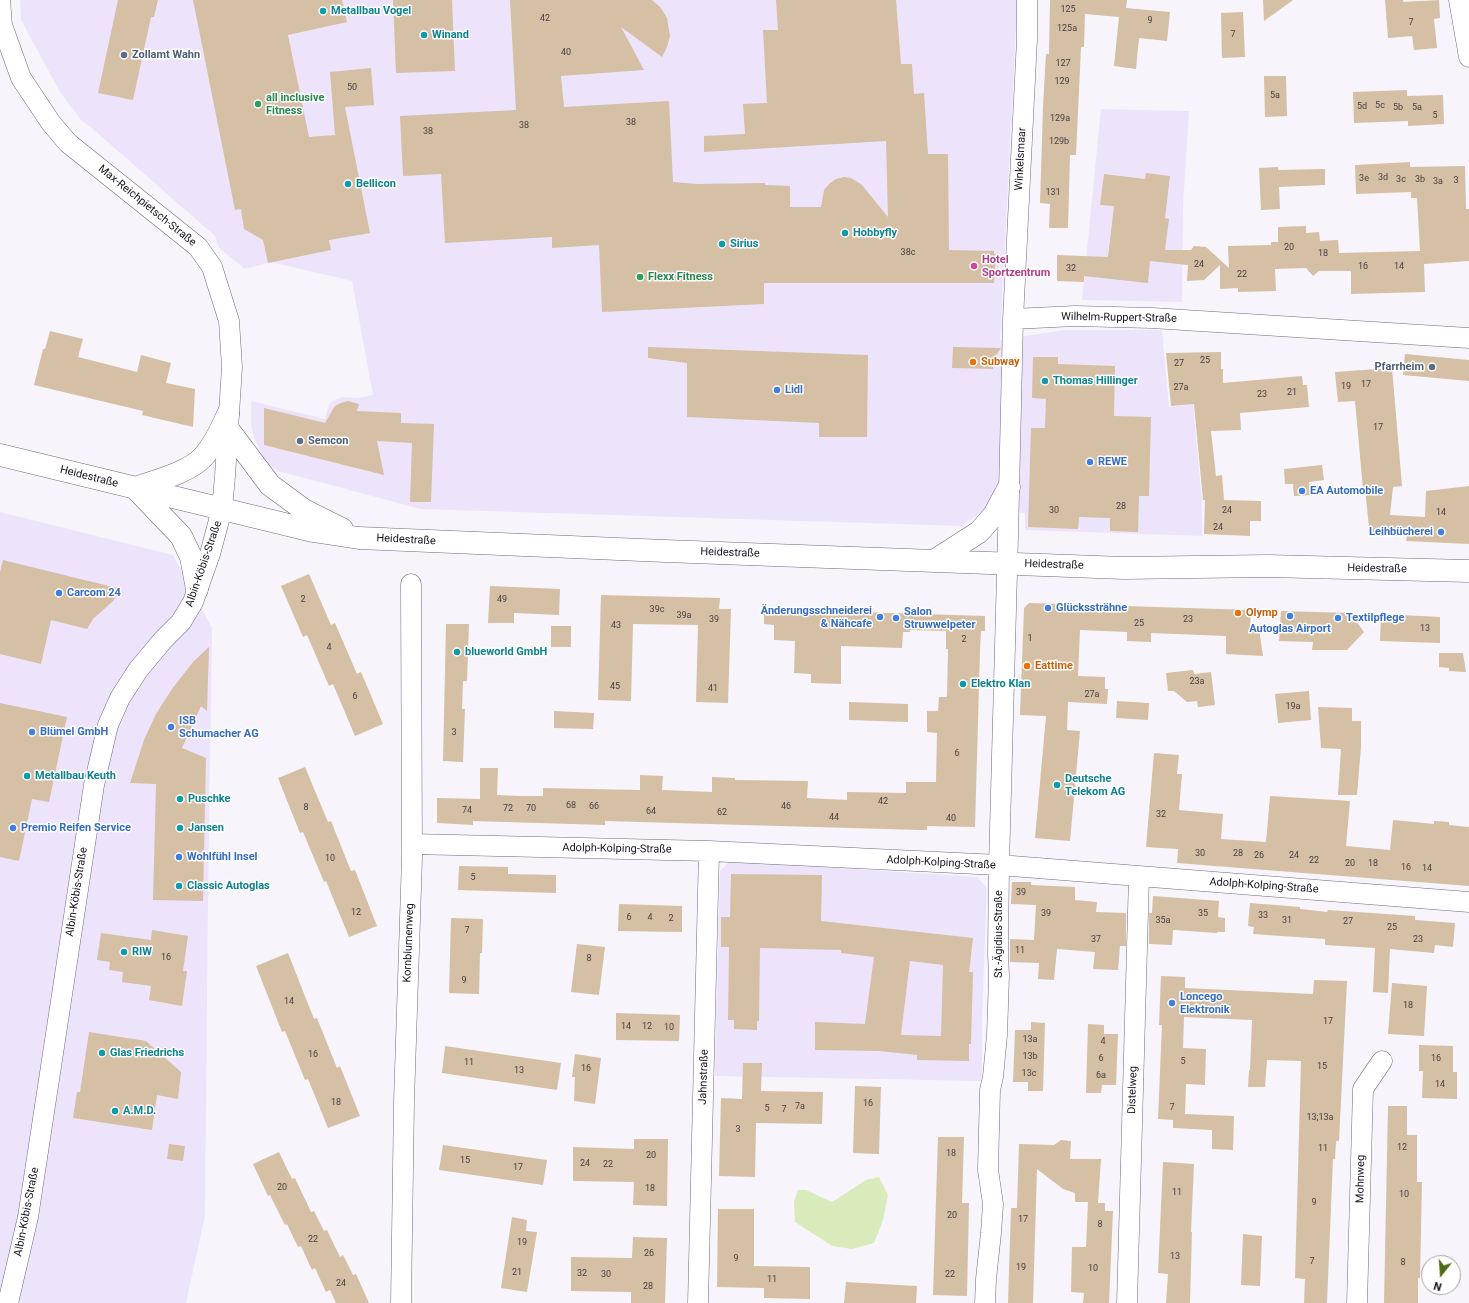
<!DOCTYPE html>
<meta charset="utf-8">
<style>
body{margin:0}
#map{position:relative;width:1469px;height:1303px;overflow:hidden;background:#f7f5fb;font-family:Roboto,sans-serif}
canvas{display:block}
.north{position:absolute;left:1421px;top:1255px;width:40px;height:40px;box-sizing:border-box;background:#fff;border:1px solid #a3a1a5;border-radius:50%;rotate:197deg;font-size:11px;font-weight:700;line-height:16px;text-align:center;color:#18131e}
.north::after{content:'';display:block;margin:auto;width:14px;height:18px;background:#526918;clip-path:polygon(50% 0,100% 100%,50% 72%,0 100%)}
</style>
<div id="map">
<canvas width="1469" height="1303"></canvas>
<div class="north">N</div>
</div>
<script>
const g = document.querySelector('canvas').getContext('2d');
g.lineJoin = 'round';
function paint(path, color) {
  g.fillStyle = color;
  g.fill(path, 'evenodd');
}
function strokePath(path, color, width, dash) {
  g.strokeStyle = color;
  g.lineWidth = width;
  g.lineCap = dash ? 'butt' : 'round';
  g.setLineDash(dash || []);
  g.stroke(path);
}
function write(font, color, halo, rows, align = 'center') {
  g.font = font + ' Roboto,sans-serif';
  g.lineWidth = 3;
  g.setLineDash([]);
  g.textBaseline = 'middle';
  g.strokeStyle = halo;
  g.fillStyle = color;
  for (const [text, x, y, turn = 0] of rows) {
    g.save();
    g.translate(x, y);
    g.rotate((+turn || 0) * Math.PI / 180);
    g.textAlign = isNaN(turn) ? turn : align;
    if (halo) g.strokeText(text, 0, 0);
    g.fillText(text, 0, 0);
    g.restore();
  }
}
paint(new Path2D(`
 M20 0H1016L1017 9 1000 340 1064 330H1162L1169 407 1193 404 1202 501V536L1025 530V513L985 510 961 526 421 509 278 471 271 467 264 459 254 438 251 424V401L325 419 329 404 336 399 343 397 357 398 373 395 352 281 271 262 245 269 219 248 215 236 93 129 81 120 60 92 21 20Z
 M1101 109 1189 111 1183 206 1182 302 1082 300Z
 M0 512 173 555 212 628 208 898 205 1216 186 1303H0Z
 M730 861 977 877 987 888 982 1019V1081L715 1076 720 871Z`), '#ede4fb');
paint(new Path2D(`
 M879 1177 888 1195 883 1220 874 1243 852 1249 832 1246 795 1222 794 1201 798 1190H806L832 1202 866 1180Z`), '#d9ebbb');
paint(new Path2D(`
 M118 0H158L154 17H151L133 100 98 93Z
 M193 0H342L347 22 288 35 309 137 335 135 330 72 371 68 374 105 345 107 370 233 329 240 331 250 268 263 263 240 244 229 241 209 235 210Z
 M393 0H452L455 71 396 73Z
 M510 0H652L661 8 667 18 670 36 667 47 662 57 621 27 644 70 561 76 564 107 669 101 673 182 698 184 765 183V185L790 186V207H821L824 190 829 184 836 179 844 177 851 178 861 184 888 217 886 141 704 152V136L745 134 743 104 767 103 763 30H778L776 0H896L901 64H912L914 94 924 93 928 154H948L949 250 994 251V254H996L994 283H764V304L602 312 599 245 552 248V237L445 243 441 174 403 176 400 116 516 110Z
 M1050 0H1127L1126 8 1170 12 1167 41 1139 38 1136 69 1114 66 1119 17 1085 14 1084 47H1081L1076 155H1070L1068 228H1049L1050 204 1040 203 1043 107 1046 54H1049Z
 M1263 0H1293L1264 21Z
 M1385 0H1403V2L1439 0 1440 18 1434 19 1437 48 1414 50 1412 36 1388 38Z
 M1243 12 1245 57 1222 58 1221 13Z
 M1264 76H1286L1287 116 1265 117Z
 M1407 90V96L1443 95 1444 124 1408 126V121L1354 123 1353 92Z
 M1410 162V167L1465 166 1466 209H1469V261L1424 264 1425 292 1351 294V271H1319L1313 276 1306 268 1275 269 1276 291 1238 292V288L1220 289V265L1204 280 1187 281 1188 265 1150 261 1148 283 1084 276V282L1057 281V255L1108 257 1114 206 1100 205 1104 174 1145 179 1146 173 1170 176 1165 218 1169 219 1165 250H1191L1194 246 1206 247 1229 268 1228 246 1271 245V242H1278V227L1306 226V233L1319 232 1320 241 1338 240 1339 253 1420 251 1417 198H1411V192L1356 194 1355 165Z
 M1278 167V170L1325 169V185L1279 187 1280 209 1261 210 1259 168Z
 M50 331 83 339 78 357 137 372 141 355 171 363 166 383 195 389 193 427 142 415 143 411 34 385 43 349H45Z
 M648 347 868 355 867 437H819V423L687 417V363L648 358Z
 M953 347 1001 348 993 360V369L952 368Z
 M1221 352V369H1223V383L1302 376 1303 385H1307L1309 407 1240 413 1241 430 1211 431 1216 476 1222 475 1224 500 1261 501V521H1250V536L1204 534 1205 500H1203L1194 404 1171 406 1166 353Z
 M1405 354 1469 360V381L1403 375Z
 M1033 357H1058V364L1115 366 1114 416 1151 417 1149 496H1139L1138 532 1110 531V518L1079 517 1078 529 1028 527 1031 428H1045L1046 399 1032 398Z
 M1392 368 1402 486 1393 487 1390 515 1425 517 1426 491 1469 486V544L1406 541 1407 536H1370L1365 489H1363L1355 401 1338 402 1335 372Z
 M348 401 359 404 357 411 401 413V423L434 424 431 502H410L412 443 377 441 384 475 264 445V408L325 423 335 406 341 403Z
 M1322 465 1324 480 1309 482 1311 495 1294 496 1293 484H1285L1284 469Z
 M3 560 121 589 113 601 93 619 87 629 51 620 41 664 0 654V572Z
 M309 574 331 625 335 623 357 674 361 672 383 724 355 736 333 684 329 686 307 635 303 637 281 586Z
 M490 586 560 589 559 615 514 613V623H488Z
 M601 595 720 598 719 609H731L728 703 696 702 698 625 633 624 631 701 598 700Z
 M1029 603 1251 610 1250 629H1259L1263 656 1226 654V636L1151 633V642L1127 641V632L1080 630 1078 676 1105 677V689H1108L1107 704 1068 702 1067 730 1080 731 1070 841 1035 838 1046 716 1020 715 1024 608Z
 M764 609 985 616V631H981L980 650 975 827 927 826V830H920L605 821V825L473 821V825L437 823V798L480 799V768H498L497 795 520 796H543V788L640 790V775L663 776 662 790 712 792V777L735 778V780L808 781 807 798 847 800V792L906 793V782H936L937 733 927 732V711H938L939 697H947L948 649H946V631L910 630V632H903L902 648 841 646V684L811 683V674L794 673 795 641 774 640V625L764 624Z
 M1281 611 1350 613 1364 632 1347 650H1312L1313 642 1279 641Z
 M1381 614 1440 617V643L1380 641Z
 M446 624H469L467 681H463L462 709H465L463 762 443 761Z
 M551 626H571V647H551Z
 M209 647 207 711 201 706 182 748 206 758 203 901 153 900 156 784 130 783 144 740 156 714 172 689 193 662Z
 M1439 653H1463L1466 672 1449 671V668L1439 667Z
 M1193 670 1194 674 1211 672 1215 705 1198 707 1197 701 1187 702 1174 691H1168L1166 673Z
 M1309 691 1311 720 1278 723 1275 694Z
 M1117 701 1149 703 1148 720 1116 718Z
 M849 702 908 704V722L849 720Z
 M0 703 67 717 49 802 32 799 19 861 0 857Z
 M1318 707 1352 708V721H1361V747L1357 795H1338L1341 749 1321 748Z
 M554 711 594 713 593 729 554 728Z
 M1154 753 1179 755 1177 774H1182L1179 810 1223 814 1221 839 1266 842 1270 796 1350 801 1346 846 1390 850 1393 820 1434 824V821L1449 822V825L1469 827V886L1177 863 1178 849 1146 847Z
 M305 767 328 822 331 821 351 871 355 870 377 926 349 937 326 881 324 882 303 832 300 833 278 778Z
 M459 866 508 867V874L556 875V893L458 890Z
 M731 874 822 875 821 921 973 938 969 972H973L971 1044H969V1061L917 1060V1055L879 1051 815 1050V1022L865 1024 874 957 841 953V950L760 948 759 1021H757V1030L734 1029V1020H728L729 947H721V917H730ZM910 961 943 965 941 1036 901 1035Z
 M1012 882H1031V885L1075 887V900L1097 902 1096 912 1126 913V946H1120L1118 970 1093 969 1095 952 1057 949 1054 980 1038 979 1039 963 1010 962V939L1034 940 1036 905 1011 904Z
 M1153 896 1219 901 1218 917 1225 918V932H1217V933L1173 930 1172 945 1149 944V913H1152Z
 M1250 903 1300 907V909L1327 912 1328 910 1415 916V920L1455 923 1453 947 1435 945 1434 953 1390 949 1388 993 1373 992 1375 948 1325 945V939L1253 934 1254 927 1248 926Z
 M619 904 682 906V932L618 931Z
 M451 918 483 919 482 953H480L479 994 449 993Z
 M152 930 188 936 183 971H187L182 1006 149 1000 151 986 122 982 123 972 109 970 110 962 97 960 101 933 151 940Z
 M577 944 605 947 599 995 571 992Z
 M288 953 314 1019 317 1018 337 1068 340 1066 360 1116 328 1128 308 1079 305 1080 285 1031 282 1032 256 966Z
 M1161 976 1185 977V988L1313 994 1314 980 1347 981 1339 1141H1336L1335 1159H1333L1327 1303H1304L1305 1279 1295 1278 1301 1061 1267 1060 1265 1087H1248L1249 1070H1250L1252 1020 1184 1017 1183 1048 1206 1049 1205 1085 1186 1084 1185 1114 1234 1116 1233 1150 1212 1149V1130L1173 1128V1120L1158 1119 1162 1025H1159Z
 M1392 983 1427 986 1424 1036 1388 1034Z
 M616 1013 680 1015 679 1041 616 1040Z
 M1031 1022 1045 1023 1043 1091H1028V1082H1013L1015 1030H1031Z
 M1088 1024 1104 1025V1034H1118L1116 1085H1102L1101 1093H1086Z
 M89 1032 146 1041 181 1072 178 1099 157 1095 152 1130 73 1118 77 1092H80Z
 M1419 1045 1453 1046V1072H1457V1099L1422 1098 1423 1071H1419Z
 M445 1046 561 1063 557 1090 442 1073Z
 M575 1054 601 1058 595 1104 574 1101 575 1077H572Z
 M743 1063H762L761 1091 823 1092 822 1124 756 1123 755 1177 719 1176 721 1098 742 1099Z
 M855 1086 881 1087 879 1154 853 1153Z
 M1388 1106H1407V1135H1417V1182H1422L1420 1278H1418V1303H1384Z
 M938 1137H964L962 1203H969L967 1296 933 1295Z
 M634 1139H668L667 1206 633 1205 634 1182 573 1181V1147L634 1149Z
 M1061 1140 1071 1141 1070 1159H1101L1098 1203H1097H1105V1211H1113L1109 1303H1083L1084 1293 1071 1292 1072 1247H1086L1088 1202H1075V1193L1063 1189 1037 1169 1033 1303H1008L1011 1208H1017L1019 1144 1054 1145Z
 M169 1144 185 1146 183 1161 167 1159Z
 M443 1145 547 1160 543 1185 439 1170Z
 M279 1152 292 1179 295 1178 311 1212 314 1211 324 1231 327 1230 340 1257 343 1255 353 1275 356 1274 369 1303H336L330 1290 326 1292 315 1268 312 1270 301 1246 298 1247 287 1224 285 1225 270 1195 268 1196 253 1164Z
 M1163 1162 1194 1164 1191 1232H1192L1190 1303H1166L1168 1274 1158 1273Z
 M718 1209H754V1266L810 1267V1299L764 1298V1288L717 1287Z
 M512 1217 527 1220 526 1231 537 1232 527 1292 501 1288Z
 M1243 1234 1262 1236 1260 1286 1241 1285Z
 M633 1237 667 1238 665 1303H631V1292L571 1291V1257L632 1258Z
 M846 1282 917 1286 916 1303H844Z`), '#d5bfa5');
const minor = new Path2D(`
 M0 0 2 25 21 78 51 123 68 143 198 247 212 267 229 321 232 367 225 476 222 509 210 554 193 602 181 622 163 640 138 670 120 698 108 725 94 785 28 1217 8 1303
 M1459 0 1469 57
 M1013 319 1075 316 1152 318 1469 338
 M412 844 709 851 999 865 1469 902
 M401 1303 404 1101 412 858 411 584
 M698 1303 709 851
 M985 1303 986 1279 991 1233 993 1204 988 1170 990 1090 993 1077 997 1035 999 976 998 954 999 865 1008 536 1013 319 1027 39V0
 M1127 1303 1139 876
 M1357 1303 1363 1089 1382 1061`);
const major = new Path2D(`
 M228 429 270 485 304 510 342 529
 M0 455 313 531 359 538 665 551 1124 568 1267 566 1469 571
 M135 488C155 481 188 473 203 457 214 445 221 430 228 414
 M135 488 181 536 191 557 197 589
 M934 561 979 532 994 515 1009 487`);
strokePath(minor, '#716782', 21);
strokePath(major, '#716782', 23);
strokePath(minor, '#fff', 20);
strokePath(major, '#fff', 22);
for (const [x, y, r, color] of [
 [323,11,4,"#0f9aa8"],
 [424,35,4,"#0f9aa8"],
 [124,55,4,"#5c6f8a"],
 [258,104,4,"#2e9e5b"],
 [348,184,4,"#0f9aa8"],
 [845,233,4,"#0f9aa8"],
 [722,244,4,"#0f9aa8"],
 [974,266,4,"#d1479c"],
 [640,277,4,"#2e9e5b"],
 [973,362,4,"#e8710a"],
 [1432,367,4,"#5c6f8a"],
 [1045,381,4,"#0f9aa8"],
 [777,390,4,"#3f7fe0"],
 [300,441,4,"#5c6f8a"],
 [1090,462,4,"#3f7fe0"],
 [1302,491,4,"#3f7fe0"],
 [1441,532,4,"#3f7fe0"],
 [59,593,4,"#3f7fe0"],
 [1048,608,4,"#3f7fe0"],
 [1238,613,4,"#e8710a"],
 [1290,616,4,"#3f7fe0"],
 [880,617,4,"#3f7fe0"],
 [896,618,4,"#3f7fe0"],
 [1338,618,4,"#3f7fe0"],
 [457,652,4,"#0f9aa8"],
 [1027,666,4,"#e8710a"],
 [963,684,4,"#0f9aa8"],
 [171,727,4,"#3f7fe0"],
 [32,732,4,"#3f7fe0"],
 [27,776,4,"#0f9aa8"],
 [1057,785,4,"#0f9aa8"],
 [180,799,4,"#0f9aa8"],
 [13,828,4,"#3f7fe0"],
 [180,828,4,"#0f9aa8"],
 [179,857,4,"#3f7fe0"],
 [179,886,4,"#0f9aa8"],
 [124,952,4,"#0f9aa8"],
 [1172,1003,4,"#3f7fe0"],
 [102,1053,4,"#0f9aa8"],
 [115,1111,4,"#0f9aa8"]
]) {
  const dot = new Path2D();
  dot.arc(x, y, r, 0, 2 * Math.PI);
  g.fillStyle = color;
  g.fill(dot);
  strokePath(dot, '#fff', 1.5);
}
write('9px', '#473e40', null, [
 ["125",1068,10],
 ["42",545,19],
 ["9",1150,21],
 ["7",1411,23],
 ["125a",1067,29],
 ["7",1233,35],
 ["40",566,53],
 ["127",1063,64],
 ["129",1062,82],
 ["50",352,88],
 ["5a",1275,96],
 ["5c",1380,106],
 ["5d",1362,107],
 ["5b",1398,108],
 ["5a",1417,108],
 ["5",1435,116],
 ["129a",1060,119],
 ["38",631,123],
 ["38",524,126],
 ["38",428,132],
 ["129b",1059,142],
 ["3d",1383,178],
 ["3e",1364,179],
 ["3c",1401,180],
 ["3b",1420,180],
 ["3",1456,181],
 ["3a",1438,182],
 ["131",1053,193],
 ["20",1289,248],
 ["38c",908,253],
 ["18",1323,254],
 ["24",1199,265],
 ["16",1363,267],
 ["14",1399,267],
 ["32",1071,269],
 ["22",1242,275],
 ["25",1205,361],
 ["27",1179,364],
 ["17",1366,385],
 ["19",1346,387],
 ["27a",1181,388],
 ["21",1292,393],
 ["23",1262,395],
 ["17",1378,428],
 ["28",1121,507],
 ["30",1054,511],
 ["24",1227,511],
 ["14",1441,513],
 ["24",1218,528],
 ["2",303,600],
 ["49",502,600],
 ["39c",657,610],
 ["39a",684,616],
 ["39",714,620],
 ["23",1188,620],
 ["25",1139,624],
 ["43",616,626],
 ["13",1425,629],
 ["1",1030,639],
 ["2",964,640],
 ["4",329,648],
 ["23a",1197,682],
 ["45",615,687],
 ["41",713,689],
 ["27a",1092,695],
 ["6",355,697],
 ["19a",1293,707],
 ["3",454,733],
 ["6",957,754],
 ["42",883,802],
 ["68",571,806],
 ["66",594,807],
 ["46",786,807],
 ["8",306,808],
 ["72",508,809],
 ["70",531,809],
 ["74",467,811],
 ["64",651,812],
 ["62",722,813],
 ["32",1161,815],
 ["44",834,818],
 ["40",951,819],
 ["30",1200,854],
 ["28",1238,854],
 ["26",1259,856],
 ["24",1294,856],
 ["10",330,859],
 ["22",1314,861],
 ["20",1350,864],
 ["18",1373,864],
 ["16",1406,868],
 ["14",1427,869],
 ["5",473,878],
 ["39",1021,893],
 ["12",356,913],
 ["39",1046,914],
 ["35",1203,914],
 ["33",1263,916],
 ["6",629,918],
 ["4",650,918],
 ["2",671,919],
 ["35a",1163,921],
 ["31",1287,921],
 ["27",1348,922],
 ["25",1392,928],
 ["7",467,931],
 ["37",1096,940],
 ["23",1418,940],
 ["11",1020,951],
 ["16",166,958],
 ["8",589,959],
 ["9",464,981],
 ["14",289,1002],
 ["18",1408,1006],
 ["17",1328,1022],
 ["14",626,1027],
 ["12",647,1027],
 ["10",669,1028],
 ["13a",1030,1040],
 ["4",1103,1042],
 ["16",313,1055],
 ["13b",1030,1057],
 ["6",1101,1059],
 ["16",1436,1059],
 ["5",1183,1062],
 ["11",469,1063],
 ["15",1322,1067],
 ["16",586,1069],
 ["13",519,1071],
 ["13c",1029,1074],
 ["6a",1101,1076],
 ["14",1440,1085],
 ["18",336,1103],
 ["16",868,1104],
 ["7a",800,1107],
 ["7",1172,1108],
 ["5",767,1109],
 ["7",784,1110],
 ["13;13a",1320,1118],
 ["3",738,1130],
 ["12",1402,1148],
 ["11",1323,1149],
 ["18",951,1154],
 ["20",651,1156],
 ["15",465,1161],
 ["24",585,1164],
 ["22",608,1165],
 ["17",518,1168],
 ["20",282,1188],
 ["18",650,1189],
 ["11",1177,1193],
 ["10",1404,1195],
 ["9",1314,1203],
 ["20",952,1216],
 ["17",1023,1220],
 ["8",1100,1225],
 ["22",313,1240],
 ["19",522,1243],
 ["26",649,1254],
 ["13",1175,1257],
 ["9",736,1259],
 ["7",1312,1262],
 ["8",1403,1263],
 ["19",1021,1268],
 ["10",1093,1269],
 ["21",517,1273],
 ["32",582,1274],
 ["30",606,1275],
 ["22",950,1275],
 ["11",772,1280],
 ["24",341,1284],
 ["28",648,1287]
]);
write('bold 11px', '#0d838f', '#fff', [
 ["Metallbau Vogel",331,11],
 ["Winand",432,35],
 ["Bellicon",356,184],
 ["Hobbyfly",853,233],
 ["Sirius",730,244],
 ["Thomas Hillinger",1053,381],
 ["blueworld GmbH",465,652],
 ["Elektro Klan",971,684],
 ["Metallbau Keuth",35,776],
 ["Deutsche",1065,779],
 ["Telekom AG",1065,792],
 ["Puschke",188,799],
 ["Jansen",188,828],
 ["Classic Autoglas",187,886],
 ["RIW",132,952],
 ["Glas Friedrichs",110,1053],
 ["A.M.D.",123,1111]
], 'left');
write('bold 11px', '#4e5e75', '#fff', [
 ["Zollamt Wahn",132,55],
 ["Pfarrheim",1424,367,"right"],
 ["Semcon",308,441]
], 'left');
write('bold 11px', '#27864d', '#fff', [
 ["all inclusive",266,98],
 ["Fitness",266,111],
 ["Flexx Fitness",648,277]
], 'left');
write('11px', '#18131e', '#fff', [
 ["Winkelsmaar",1021,159,-87],
 ["Max-Reichpietsch-Straße",147,206,39],
 ["Wilhelm-Ruppert-Straße",1119,318,1],
 ["Heidestraße",89,477,14],
 ["Heidestraße",406,540,3],
 ["Heidestraße",730,553,2],
 ["Albin-Köbis-Straße",204,564,-71],
 ["Heidestraße",1054,565,2],
 ["Heidestraße",1377,569,1],
 ["Adolph-Kolping-Straße",617,849,1],
 ["Adolph-Kolping-Straße",941,863,3],
 ["Adolph-Kolping-Straße",1264,886,4],
 ["Albin-Köbis-Straße",77,892,-81],
 ["St.-Ägidius-Straße",999,934,-90],
 ["Kornblumenweg",409,943,-88],
 ["Jahnstraße",704,1077,-88],
 ["Distelweg",1133,1090,-88],
 ["Mohnweg",1361,1179,-89],
 ["Albin-Köbis-Straße",27,1212,-79]
]);
write('bold 11px', '#b23c85', '#fff', [
 ["Hotel",982,260],
 ["Sportzentrum",982,273]
], 'left');
write('bold 11px', '#c56008', '#fff', [
 ["Subway",981,362],
 ["Olymp",1246,613],
 ["Eattime",1035,666]
], 'left');
write('bold 11px', '#366cbe', '#fff', [
 ["Lidl",785,390],
 ["REWE",1098,462],
 ["EA Automobile",1310,491],
 ["Leihbücherei",1433,532,"right"],
 ["Carcom 24",67,593],
 ["Glückssträhne",1056,608],
 ["Änderungsschneiderei",872,611,"right"],
 ["& Nähcafe",872,624,"right"],
 ["Salon",904,612],
 ["Struwwelpeter",904,625],
 ["Textilpflege",1346,618],
 ["Autoglas Airport",1290,629,"center"],
 ["ISB",179,721],
 ["Schumacher AG",179,734],
 ["Blümel GmbH",40,732],
 ["Premio Reifen Service",21,828],
 ["Wohlfühl Insel",187,857],
 ["Loncego",1180,997],
 ["Elektronik",1180,1010]
], 'left');
</script>
